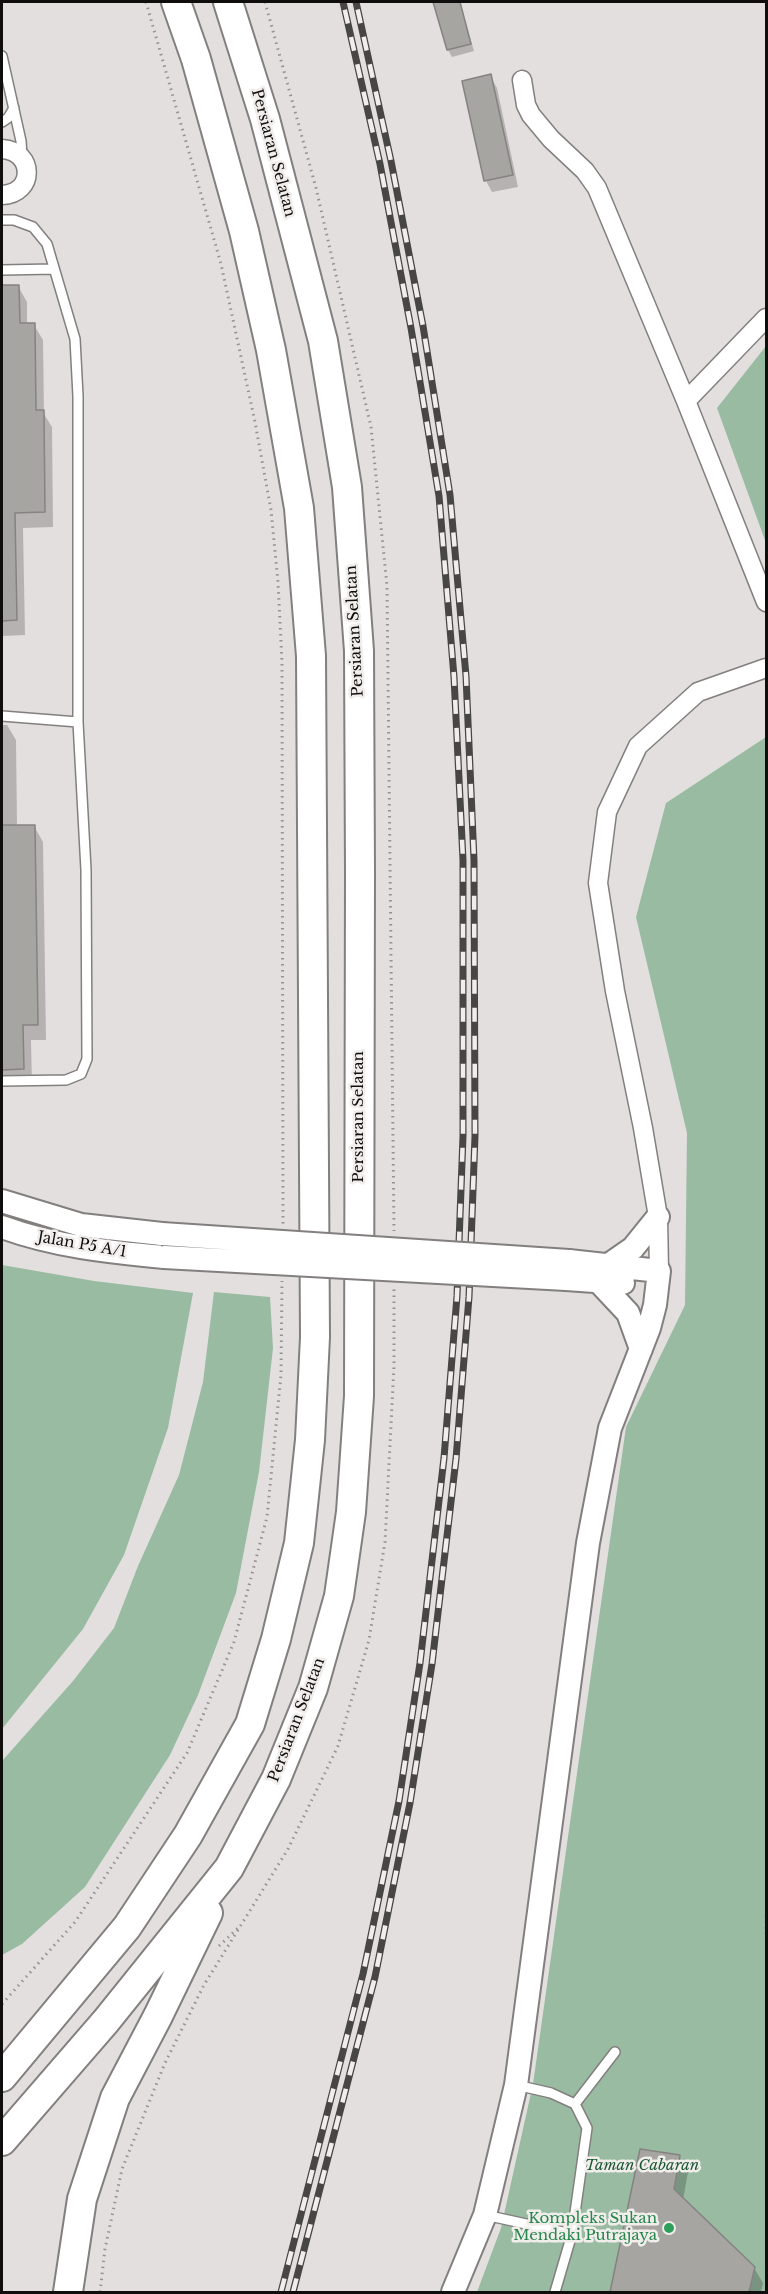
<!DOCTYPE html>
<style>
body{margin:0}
#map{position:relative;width:768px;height:2294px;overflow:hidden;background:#e3dfde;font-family:"Libre Baskerville",serif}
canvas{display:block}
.frame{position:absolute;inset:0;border:3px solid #0f0e0d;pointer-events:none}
</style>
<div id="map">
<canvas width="768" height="2294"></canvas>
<div class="frame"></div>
</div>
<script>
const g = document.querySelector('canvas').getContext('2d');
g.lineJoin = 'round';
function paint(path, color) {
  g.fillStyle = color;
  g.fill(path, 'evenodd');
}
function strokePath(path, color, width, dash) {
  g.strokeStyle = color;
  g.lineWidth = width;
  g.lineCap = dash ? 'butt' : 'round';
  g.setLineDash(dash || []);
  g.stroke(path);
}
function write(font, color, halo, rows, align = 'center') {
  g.font = font + ' "Libre Baskerville",serif';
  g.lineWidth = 5;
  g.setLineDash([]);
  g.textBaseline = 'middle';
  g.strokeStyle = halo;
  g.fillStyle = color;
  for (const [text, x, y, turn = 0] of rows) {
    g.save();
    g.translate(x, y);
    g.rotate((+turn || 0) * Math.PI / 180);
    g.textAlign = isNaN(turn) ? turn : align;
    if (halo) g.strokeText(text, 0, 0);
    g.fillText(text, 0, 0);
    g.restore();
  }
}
paint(new Path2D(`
 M766 346V543L717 408Z
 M766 737V2292H477L501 2228 533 2084 626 1427 685 1305 687 1133 636 917 666 803Z
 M2 1265 94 1281 193 1293 168 1428 124 1555 83 1629 2 1729Z
 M214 1292 270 1297 273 1348 259 1472 236 1593 198 1695 170 1755 85 1887 22 1944 2 1955V1761L73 1681 114 1628 138 1566 179 1475 203 1382Z`), '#98bba2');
paint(new Path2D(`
 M444 2H460L474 51 452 57 448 50 435 4Z
 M490 76 497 88 518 187 492 192 486 181 464 82Z
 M18 286 27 302V325H34L43 340 44 414 52 427 53 527 23 528 25 635 2 636V287Z
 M2 725H7L16 740 17 826H34L43 842 46 1040H31L32 1084 2 1085Z
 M641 2151 679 2156 688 2172 683 2200 754 2268 763 2283 761 2292H612Z`), '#0003');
const building = new Path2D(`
 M433 2H460L471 44 447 50Z
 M491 74 513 175 484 181 462 81Z
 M2 285H19L20 323H35L36 410H44L45 512 15 513 17 620 2 621Z
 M2 825H35L38 1025H23L24 1069 2 1070Z
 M640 2149 680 2155 674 2189 755 2267 749 2292H610Z`);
paint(building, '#a7a5a2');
strokePath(building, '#858381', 1.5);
const service = new Path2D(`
 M2 56 21 141 22 156
 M2 122 8 118 14 108
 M2 220H14L33 227 47 244 75 339 78 396V722L86 870 87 1059 81 1074 66 1080 2 1081
 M2 270 54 269
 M2 716 78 722
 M575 2104 615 2052
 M485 2215 572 2234 587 2128 575 2104 551 2093 516 2085
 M555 2292 572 2234`);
const minor = new Path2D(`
 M522 80 526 105 531 115 551 139 585 171 597 188 686 401 766 602
 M2 149C35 151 35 194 2 195
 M686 401 766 318
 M659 1271 658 1217 643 1128 615 991 598 883 607 812 638 746 698 692 766 668`);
const tertiary = new Path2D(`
 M2 1201 81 1225 162 1234
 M2 1227C54 1246 108 1252 164 1257
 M607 1266 633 1248 658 1217
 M566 1279 623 1283
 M598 1281 628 1313 641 1349
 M453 2292 485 2215 516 2085 588 1543 610 1428 649 1328 655 1305 659 1271 569 1261`);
const primary = new Path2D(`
 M2 2077 127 1927 188 1835 250 1724 276 1639 299 1543 310 1440 315 1337 311 656 299 508 271 350 244 231 196 59 176 2
 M2 2141 106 2021 229 1868 276 1779 313 1688 339 1596 351 1512 359 1396 360 873 359 651 347 487 323 341 265 119 228 2
 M68 2292 82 2199 115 2098 158 2016 208 1913`);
strokePath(service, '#837f7e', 12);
strokePath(minor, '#837f7e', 21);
strokePath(tertiary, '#837f7e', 26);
strokePath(primary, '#837f7e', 32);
strokePath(new Path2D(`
 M146 2 221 264 255 422 271 510 278 582 282 662 283 1224
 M265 2 316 188 371 427 387 586 394 1231
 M766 1915V1937
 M219 1946 238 1928
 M2 2004 75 1922 187 1753 234 1642 267 1517 281 1375 282 1281
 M100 2292 105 2249 122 2169 165 2063 204 1985 288 1849 338 1746 369 1640 385 1542 394 1366V1288`), '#959291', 3, [1.5, 4.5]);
strokePath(service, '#fff', 9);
strokePath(minor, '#fff', 18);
strokePath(tertiary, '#fff', 22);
strokePath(primary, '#fff', 28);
const rail = new Path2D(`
 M281 2292 363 1974 399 1801 420 1663 444 1458 457 1296 463 1136V860L454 677 439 496 411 328 380 164 343 2
 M293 2292 375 1977 410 1803 432 1664 456 1459 469 1297 475 1136 474 860 466 676 450 495 423 326 391 161 356 2`);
strokePath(rail, '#484645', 7);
strokePath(rail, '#f0edeb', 4.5, [14]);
const tertiaryBridge = new Path2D(`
 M162 1234 569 1261
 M164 1257 566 1279`);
strokePath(tertiaryBridge, '#837f7e', 26, []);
strokePath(tertiaryBridge, '#fff', 22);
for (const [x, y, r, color] of [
 [669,2228,6,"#2e9e5b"]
]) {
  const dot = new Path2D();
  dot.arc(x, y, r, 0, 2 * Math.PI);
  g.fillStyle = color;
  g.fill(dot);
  strokePath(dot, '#f0edeb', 2);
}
write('15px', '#0f0e0d', '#f0edeb', [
 ["Persiaran Selatan",273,153,75],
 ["Persiaran Selatan",355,631,-93],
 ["Persiaran Selatan",359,1117,-90],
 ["Jalan P5 A/1",82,1245,10],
 ["Persiaran Selatan",297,1720,-69]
]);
write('italic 15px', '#195733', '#f0edeb', [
 ["Taman Cabaran",642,2166]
]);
write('15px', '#27864d', '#f0edeb', [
 ["Kompleks Sukan",657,2219],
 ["Mendaki Putrajaya",657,2236]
], 'right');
</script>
